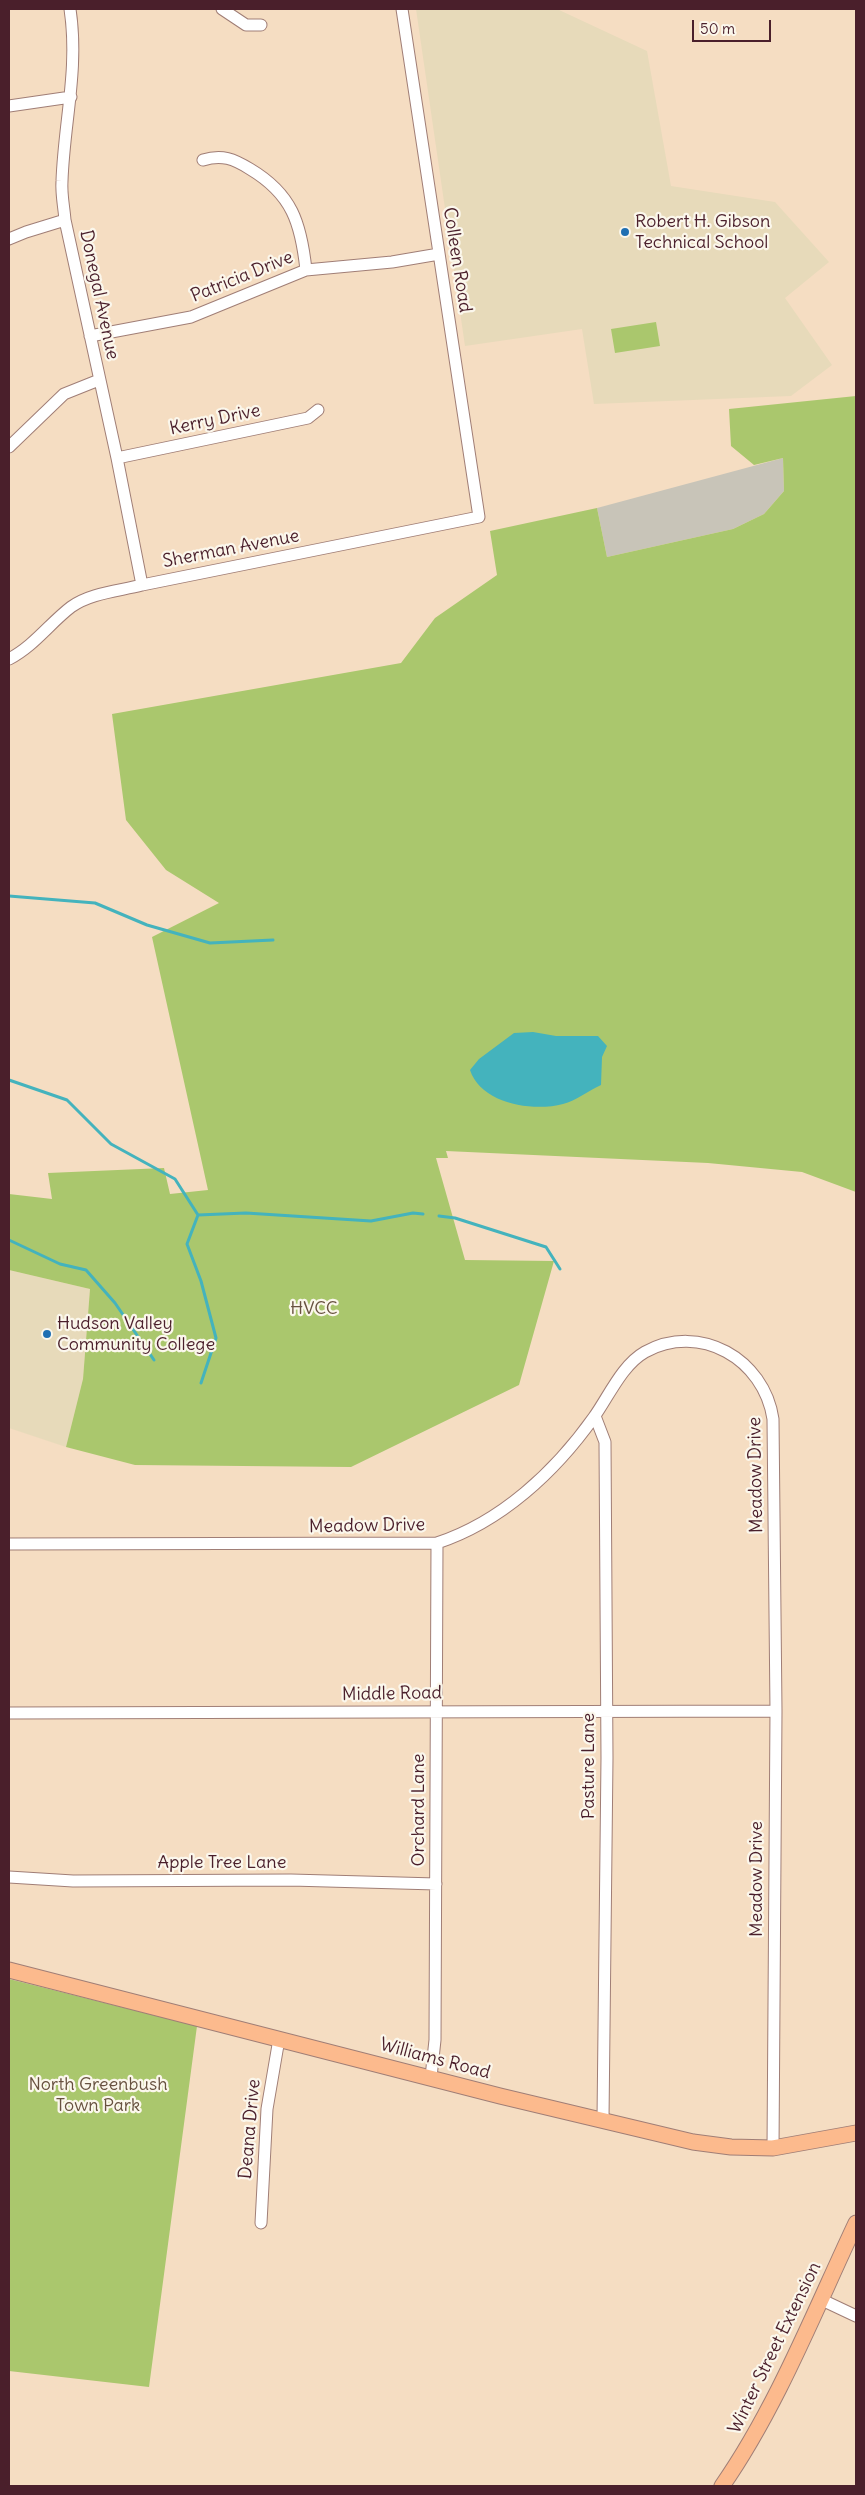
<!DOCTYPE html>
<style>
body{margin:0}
#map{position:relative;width:865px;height:2495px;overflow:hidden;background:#f5ddc2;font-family:Delius,sans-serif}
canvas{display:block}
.frame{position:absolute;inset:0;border:10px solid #4a1f2b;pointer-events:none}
.scale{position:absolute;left:692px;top:20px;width:79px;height:22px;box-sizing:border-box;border:2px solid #4a1f2b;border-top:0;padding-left:6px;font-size:15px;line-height:18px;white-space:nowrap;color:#4a1f2b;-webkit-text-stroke:4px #fbf7ec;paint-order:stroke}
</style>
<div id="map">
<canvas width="865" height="2495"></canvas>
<div class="frame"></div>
<div class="scale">50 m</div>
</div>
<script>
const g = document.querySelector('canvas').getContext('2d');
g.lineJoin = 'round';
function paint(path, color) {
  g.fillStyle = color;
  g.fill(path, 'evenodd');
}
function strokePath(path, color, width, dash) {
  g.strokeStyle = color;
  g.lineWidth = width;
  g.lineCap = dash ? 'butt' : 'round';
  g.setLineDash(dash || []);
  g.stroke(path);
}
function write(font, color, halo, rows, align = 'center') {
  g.font = font + ' Delius,sans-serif';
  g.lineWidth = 4.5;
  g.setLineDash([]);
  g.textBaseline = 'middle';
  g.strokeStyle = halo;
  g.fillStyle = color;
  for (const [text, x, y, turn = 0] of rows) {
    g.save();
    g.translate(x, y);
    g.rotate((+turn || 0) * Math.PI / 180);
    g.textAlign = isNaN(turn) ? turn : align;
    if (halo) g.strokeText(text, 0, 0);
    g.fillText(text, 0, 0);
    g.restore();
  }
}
paint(new Path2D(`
 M416 9H557L647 51 671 186 775 202 829 262 785 298 832 365 791 396 594 404 582 329 465 346Z
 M9 1270 90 1289 83 1379 66 1447 9 1428Z`), '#e7daba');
paint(new Path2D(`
 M783 458 784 491 764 514 733 529 607 557 597 508Z`), '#c8c4b8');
paint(new Path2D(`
 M656 322 660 346 615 353 611 329Z
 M856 396V1192L802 1172 708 1163 446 1151 448 1158H436L465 1260 554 1261 519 1385 351 1467 135 1465 66 1447 83 1379 90 1289 9 1270V1194L52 1199 48 1173 164 1168 170 1194 208 1190 152 937 219 903 166 870 126 820 112 714 401 663 435 618 497 575 490 531 597 508 607 557 733 529 764 514 784 491 783 458 754 465 731 446 729 409Z
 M9 1979 197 2026 149 2387 9 2371Z`), '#aac76d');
paint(new Path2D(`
 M533 1032 556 1036H598L607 1046 602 1057 601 1085C589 1090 576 1101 563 1104 533 1112 481 1104 470 1070L479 1059 514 1033Z`), '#44b3bd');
strokePath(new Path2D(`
 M9 896 95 903 147 925 210 943 273 940
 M9 1080 67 1100 111 1144 175 1179 198 1215 246 1213 371 1221 413 1213 423 1214
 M198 1215 187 1244 201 1281 216 1338 201 1383
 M439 1216 455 1218 546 1247 560 1269
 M9 1240 60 1264 86 1270 115 1303 154 1360`), '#44b3bd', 3);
const minor = new Path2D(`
 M70 9C79 69 64 122 62 181 61 194 64 207 65 220L117 458 142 585
 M222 9 246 25H261
 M9 106 71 97
 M203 160C222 154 234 159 250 169 292 194 301 223 306 270
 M9 239 26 232 65 220
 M90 336 191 317 306 270 392 262 439 254
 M9 447 64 394 99 380
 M117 458 308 418 318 410
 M9 659C34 646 50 623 71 607 90 593 119 591 142 585L479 517 402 9
 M595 1416 605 1442 607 1758 603 2119
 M9 1544 437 1543C501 1522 555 1472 594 1417 609 1396 622 1365 645 1352 700 1322 764 1359 773 1419L776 1711 773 2148
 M9 1713 776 1711
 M9 1877 73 1881 291 1880 436 1884
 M431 2077 435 2040 437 1543
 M261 2223 267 2109 279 2039
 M820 2299 856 2316`);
const major = new Path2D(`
 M9 1970 500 2096 693 2142 731 2147 773 2148 856 2133
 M722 2486C777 2407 815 2310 856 2223`);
strokePath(minor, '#a07e76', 13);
strokePath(major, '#a07e76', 17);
strokePath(minor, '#fff', 11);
strokePath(major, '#fcba8d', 15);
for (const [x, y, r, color] of [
 [625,232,5,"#1f6fb2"],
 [47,1334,5,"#1f6fb2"]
]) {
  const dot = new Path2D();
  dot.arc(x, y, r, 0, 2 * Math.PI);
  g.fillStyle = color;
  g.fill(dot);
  strokePath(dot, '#fbf7ec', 2);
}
write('18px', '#4a1f2b', '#fbf7ec', [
 ["Robert H. Gibson",635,222],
 ["Technical School",635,243],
 ["Hudson Valley",57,1324],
 ["Community College",57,1345]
], 'left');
write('18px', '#4a1f2b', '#fbf7ec', [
 ["Colleen Road",457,260,81],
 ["Patricia Drive",242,277,-22],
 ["Donegal Avenue",99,295,78],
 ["Kerry Drive",215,420,-12],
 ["Sherman Avenue",231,549,-11],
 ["Meadow Drive",756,1475,-91],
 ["Meadow Drive",367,1526,-1],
 ["Middle Road",392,1694,-1],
 ["Pasture Lane",589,1766,-90],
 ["Orchard Lane",419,1810,-90],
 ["Apple Tree Lane",222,1863],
 ["Meadow Drive",757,1879,-90],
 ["Williams Road",435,2059,15],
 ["Deana Drive",250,2129,-85],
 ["Winter Street Extension",775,2348,-64]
]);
write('18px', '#67513f', '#fbf7ec', [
 ["HVCC",314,1309],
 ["North Greenbush",98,2085],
 ["Town Park",98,2106]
]);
</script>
